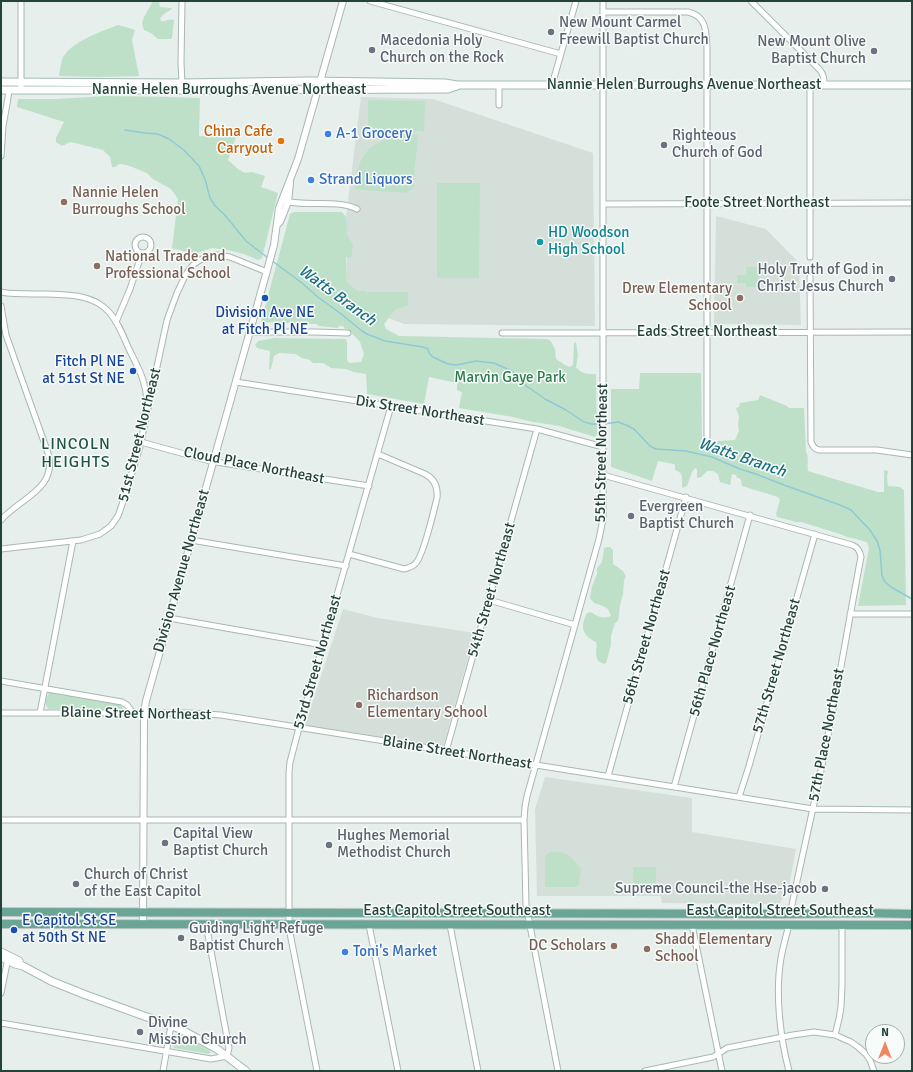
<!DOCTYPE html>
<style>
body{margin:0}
#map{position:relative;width:913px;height:1072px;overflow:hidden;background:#e6efeb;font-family:Signika,sans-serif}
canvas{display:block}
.frame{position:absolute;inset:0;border:2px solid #24423a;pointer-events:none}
.north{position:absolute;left:865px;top:1024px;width:40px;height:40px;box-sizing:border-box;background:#f7fbf9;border:1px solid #a3b1ad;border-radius:50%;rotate:0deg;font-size:11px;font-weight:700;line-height:16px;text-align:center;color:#24423a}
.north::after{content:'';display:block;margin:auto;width:14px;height:18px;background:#f4845f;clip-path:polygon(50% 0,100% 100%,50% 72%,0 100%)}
</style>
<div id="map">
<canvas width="913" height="1072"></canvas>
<div class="frame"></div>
<div class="north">N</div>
</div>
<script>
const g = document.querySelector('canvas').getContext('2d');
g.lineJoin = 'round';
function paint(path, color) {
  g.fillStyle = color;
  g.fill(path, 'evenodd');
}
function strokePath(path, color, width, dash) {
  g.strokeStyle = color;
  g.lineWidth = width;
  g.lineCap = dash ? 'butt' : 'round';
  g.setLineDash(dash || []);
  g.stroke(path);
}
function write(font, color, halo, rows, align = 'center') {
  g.font = font + ' Signika,sans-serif';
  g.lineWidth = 3;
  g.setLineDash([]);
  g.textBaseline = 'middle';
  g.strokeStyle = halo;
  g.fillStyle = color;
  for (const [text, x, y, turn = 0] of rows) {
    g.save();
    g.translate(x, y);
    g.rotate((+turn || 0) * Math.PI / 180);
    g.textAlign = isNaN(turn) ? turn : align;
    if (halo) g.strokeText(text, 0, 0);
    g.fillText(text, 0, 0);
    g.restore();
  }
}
paint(new Path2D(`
 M361 97 433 99 593 153 595 326 404 324 388 318 395 310 408 306 365 292V290L358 291 347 282 346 217Z
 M716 216 766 229 799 263 801 325 714 324Z
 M343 609 378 618 475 633 443 747 305 725Z
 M545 777 692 798V832L796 849 788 892 779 904 662 903 661 896H537L535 809Z`), '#d4dfda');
paint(new Path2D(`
 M153 1H159L160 7 171 8 172 9 164 14 160 18 161 21C166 22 169 18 174 20L172 38 171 39H158L151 33 144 30 143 27 142 23 144 17Z
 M118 25 129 28 135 30 132 40 139 76 97 77 59 76C60 70 61 62 63 57 74 40 101 32 118 25Z
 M106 96 169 97 200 98 199 136 225 137H236L228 160 238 169 245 173 252 172 265 176 261 187 278 193 262 258 258 260 244 254 228 250 212 248 194 254 172 248 178 199 171 189 153 179 147 173 127 165 119 164 115 167H112L110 157 103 150 71 142C63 144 65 149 56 142V138L64 122 17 107 18 99H56Z
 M368 100 425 101 424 131 368 130Z
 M399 134 418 135 413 188 406 193 355 189C357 156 367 144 399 134Z
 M437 183H480L479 278H437Z
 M294 212H342L346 217 347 235 353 245 351 258 346 257 347 282 358 291 365 290V292H408V306L395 310 384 324 386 329 399 336 545 339 550 340 555 349 556 359 565 365 570 367 573 365 574 343 576 342 578 355 576 367C581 374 588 374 596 374L597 434 595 437 559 426 528 421 513 417 459 408 462 392 459 391 457 390V383L429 377 424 404 367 394 366 374 354 372 346 369 331 368 323 363H313L310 360 302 358 296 354 279 353 274 356 271 369H269L270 351 257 348 255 345 258 341 275 338 337 339H346L347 342V360L349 363 361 362 364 354 360 342 348 329H345L343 326H339L338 328 319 326 316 324 261 322 290 214Z
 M746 267H759V287H746V283H737V275H746Z
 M640 373H701L702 442 735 440 739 431 738 425 739 416 736 408 739 407 740 403 758 400 760 395 787 406 789 408H804L806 452C809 457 807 465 808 471L878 492H884V470L888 471 887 477 888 486 900 487 904 490 906 605 858 606 869 548 867 542 844 536 843 535 801 522H796L777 517 776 514 780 500 778 497 742 486 741 480 739 478H737L736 475 732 474 730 485 720 482 718 474 713 471H707L701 477 697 478V469L695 468 692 472 687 486 683 488 682 487C682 478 684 473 675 470V465L674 464 658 461 652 481 611 467V389H639Z
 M608 547H610L613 550V564L623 571 626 577 624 580 623 594 620 605 619 615 618 621 615 623 611 636V645L606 663 604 664 598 661C594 652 598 650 596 642 582 635 580 627 587 613L591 612C598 617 603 619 611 616L608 609 603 606 594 603 590 598 592 586 597 574V568L602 562 604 548Z
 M49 693H52L118 704 122 706 123 709H49C44 706 46 697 49 693Z
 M551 852C566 850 573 857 581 869L579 885 575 887H545V855Z
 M633 867H656V888H633Z
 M177 1034 196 1043 210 1051V1053L209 1054 174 1048 172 1045 173 1037 175 1035Z`), '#bfe0c8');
strokePath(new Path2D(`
 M125 130 145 133 158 134 169 139 184 150 199 166 205 179 210 198 215 206 224 214 246 241 268 258
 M271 260 302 283 319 298 340 313 362 331 367 334 385 341 423 347 428 349 429 353 433 357 448 364 456 365 476 361 484 362 494 363 505 368 513 372 525 385 545 399 566 410 584 422 592 424H601
 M604 424 618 422 626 425 634 429 650 446 656 449 686 451 712 457 740 469 756 474 784 485 840 505 851 510 870 530 877 541 880 550 882 576 885 582 891 587 912 599`), '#8ec9d4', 1.5);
const minor = new Path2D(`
 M182 1 181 62 182 85
 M370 1 561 54
 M751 1 820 70C824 75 824 79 824 85
 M603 12H688C707 16 706 32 707 48V438
 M499 85V105
 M552 85 576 1
 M21 90V1
 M1 156 3 126 8 98 9 90
 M285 201C307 207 337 199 357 209
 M603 204 912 203
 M135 245a8 8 0 1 1 16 0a8 8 0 1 1-16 0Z
 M810 257V85
 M810 277 811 442C813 446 814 449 819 450H877L912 455
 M1 292 7 293C20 294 33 294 47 294 69 295 93 294 109 312 118 322 123 335 128 347 137 366 146 380 147 401
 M1 306 6 335 48 453C58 489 20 498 1 520
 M116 322 130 289 142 253
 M250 332H314L348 333
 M502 333 912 332
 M236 382 537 429 603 447
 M141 442 210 461 369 486
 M603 475 852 545C858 547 860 551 861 557 849 619 839 682 826 745 816 798 803 851 792 905L791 913
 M191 540 346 566
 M1 549 81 540 100 534 111 526 118 516 125 496 140 446 167 320 177 293 186 274 194 264 200 260 209 256 217 255 230 257 267 272
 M349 554 404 569C408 568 412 567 415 564 423 558 434 510 437 498 438 488 435 479 425 474L378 454
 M489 600 575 625
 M850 614H912
 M169 618 323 645
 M1 681 122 702 127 705 133 713
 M1 713H188L221 715 813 809 912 810
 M40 713 73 541
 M446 751 537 429
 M608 776 686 497
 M674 787 750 515
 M739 797 749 766 815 534
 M1 820H524
 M369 925 398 1071
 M450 925 478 1071
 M692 925 722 1071
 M789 925C786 936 783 947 781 958 775 993 780 1037 789 1071
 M1 993 8 958
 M1 1023 211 1059 227 1056 229 1048 206 924
 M835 1035 839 1019 841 1007 842 985V925
 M163 1071 171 1026
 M317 1071 289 928V772L290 762 299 728 391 406
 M558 1071 526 905 524 820 525 807 527 796 599 539 603 519V1
 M645 1071 713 1057 727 1048 793 1035 814 1032 835 1035 851 1042 858 1047 866 1054 870 1060 874 1071`);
const tertiary = new Path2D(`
 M278 224 280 222 288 202 290 183
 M143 924 144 713 146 701 268 267 274 245 279 208 298 159 343 1`);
const secondary = new Path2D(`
 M1 82 182 83 309 81 445 83 457 85H912
 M1 90H209L448 89 457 86
 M1 952 19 961
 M1 957 15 964 23 966 51 981 86 995 180 1029 217 1049 246 1071`);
const primary = new Path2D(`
 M1 912 783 914 863 913 912 914
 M1 924 912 925`);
strokePath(minor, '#a8b8b2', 7);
strokePath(tertiary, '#a8b8b2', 8);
strokePath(secondary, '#a4bbb3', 9);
strokePath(primary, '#c2cac8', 10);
strokePath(minor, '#fff', 5);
strokePath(tertiary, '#fff', 6);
strokePath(secondary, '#fff', 7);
strokePath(primary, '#6aa596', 8);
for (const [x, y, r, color] of [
 [551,32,4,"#6b7280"],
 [372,50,4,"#6b7280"],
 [874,51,4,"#6b7280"],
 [328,134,4,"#3f7fe0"],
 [281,141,4,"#e8710a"],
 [664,145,4,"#6b7280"],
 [311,180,4,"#3f7fe0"],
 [64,202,4,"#8d6e63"],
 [540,242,4,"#0f9aa8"],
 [97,266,4,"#8d6e63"],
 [892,279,4,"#6b7280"],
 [265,298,4,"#1a4fb4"],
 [740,298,4,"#8d6e63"],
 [133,371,4,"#1a4fb4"],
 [631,516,4,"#6b7280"],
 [359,705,4,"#8d6e63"],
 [165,843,4,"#6b7280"],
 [329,845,4,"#6b7280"],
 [76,884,4,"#6b7280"],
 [825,889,4,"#6b7280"],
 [14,930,4,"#1a4fb4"],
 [181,938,4,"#6b7280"],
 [614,946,4,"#8d6e63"],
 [647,949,4,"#8d6e63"],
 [345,952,4,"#3f7fe0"],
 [140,1032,4,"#6b7280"]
]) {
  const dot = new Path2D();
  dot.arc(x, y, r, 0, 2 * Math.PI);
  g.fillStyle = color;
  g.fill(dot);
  strokePath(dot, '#f7fbf9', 1.5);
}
write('15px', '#5b616d', '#f7fbf9', [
 ["New Mount Carmel",559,23],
 ["Freewill Baptist Church",559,40],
 ["Macedonia Holy",380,41],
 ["Church on the Rock",380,58],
 ["New Mount Olive",866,42,"right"],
 ["Baptist Church",866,59,"right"],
 ["Righteous",672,136],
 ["Church of God",672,153],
 ["Holy Truth of God in",884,270,"right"],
 ["Christ Jesus Church",884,287,"right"],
 ["Evergreen",639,507],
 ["Baptist Church",639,524],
 ["Capital View",173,834],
 ["Baptist Church",173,851],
 ["Hughes Memorial",337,836],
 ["Methodist Church",337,853],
 ["Church of Christ",84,875],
 ["of the East Capitol",84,892],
 ["Supreme Council-the Hse-jacob",817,889,"right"],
 ["Guiding Light Refuge",189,929],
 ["Baptist Church",189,946],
 ["Divine",148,1023],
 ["Mission Church",148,1040]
], 'left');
write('15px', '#24423a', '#f7fbf9', [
 ["Nannie Helen Burroughs Avenue Northeast",684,85],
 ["Nannie Helen Burroughs Avenue Northeast",229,90],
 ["Foote Street Northeast",757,203],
 ["Eads Street Northeast",707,332],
 ["Dix Street Northeast",420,411,9],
 ["51st Street Northeast",140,435,-76],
 ["55th Street Northeast",602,453,-89],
 ["Cloud Place Northeast",254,466,11],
 ["Division Avenue Northeast",182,571,-74],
 ["54th Street Northeast",492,590,-74],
 ["56th Street Northeast",647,637,-74],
 ["56th Place Northeast",713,651,-74],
 ["53rd Street Northeast",318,662,-74],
 ["57th Street Northeast",777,666,-74],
 ["Blaine Street Northeast",136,714,1],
 ["57th Place Northeast",827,735,-79],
 ["Blaine Street Northeast",457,753,9],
 ["East Capitol Street Southeast",457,911],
 ["East Capitol Street Southeast",780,911]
]);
write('15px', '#c56008', '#f7fbf9', [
 ["China Cafe",273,132],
 ["Carryout",273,149]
], 'right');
write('15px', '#366cbe', '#f7fbf9', [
 ["A-1 Grocery",336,134],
 ["Strand Liquors",319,180],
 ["Toni's Market",353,952]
], 'left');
write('15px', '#785e54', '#f7fbf9', [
 ["Nannie Helen",72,193],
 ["Burroughs School",72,210],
 ["National Trade and",105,257],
 ["Professional School",105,274],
 ["Drew Elementary",732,289,"right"],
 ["School",732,306,"right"],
 ["Richardson",367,696],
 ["Elementary School",367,713],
 ["Shadd Elementary",655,940],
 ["School",655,957],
 ["DC Scholars",606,946,"right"]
], 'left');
write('15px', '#0d838f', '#f7fbf9', [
 ["HD Woodson",548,233],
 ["High School",548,250]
], 'left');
write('15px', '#164399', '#f7fbf9', [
 ["Division Ave NE",265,313],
 ["at Fitch Pl NE",265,330],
 ["Fitch Pl NE",125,362,"right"],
 ["at 51st St NE",125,379,"right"],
 ["E Capitol St SE",22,921,"left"],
 ["at 50th St NE",22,938,"left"]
]);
write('15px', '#2d7a4b', '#f7fbf9', [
 ["Marvin Gaye Park",510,378]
]);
write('italic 16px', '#1c6f80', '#f7fbf9', [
 ["Watts Branch",337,296,36],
 ["Watts Branch",742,458,19]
]);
g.letterSpacing = '1px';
write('16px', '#1f5548', '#f7fbf9', [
 ["LINCOLN",76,445],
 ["HEIGHTS",76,463]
]);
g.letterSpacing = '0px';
</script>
